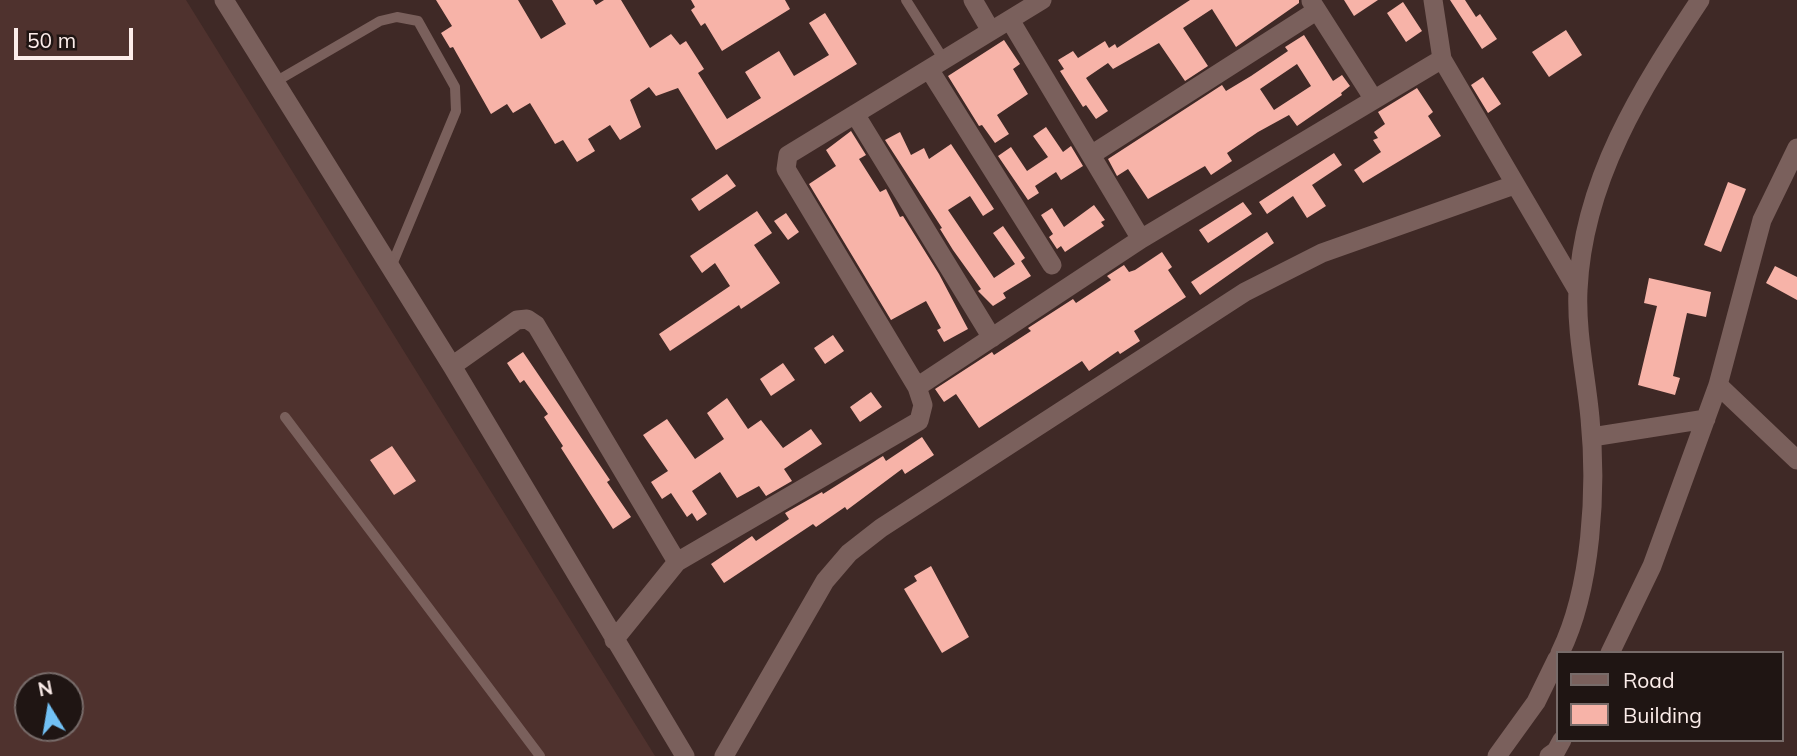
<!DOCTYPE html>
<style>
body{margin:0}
#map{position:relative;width:1797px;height:756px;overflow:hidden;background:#3f2926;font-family:Mulish,sans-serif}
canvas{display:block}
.legend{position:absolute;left:1556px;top:651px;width:228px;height:91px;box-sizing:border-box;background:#1f1513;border:2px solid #776b69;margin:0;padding:9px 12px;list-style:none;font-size:21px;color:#fcedea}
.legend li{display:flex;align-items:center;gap:14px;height:35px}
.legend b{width:35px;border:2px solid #776b69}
.north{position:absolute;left:14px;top:672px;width:70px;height:70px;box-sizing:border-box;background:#1f1513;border:2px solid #776b69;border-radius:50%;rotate:349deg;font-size:19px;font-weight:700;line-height:28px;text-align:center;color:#fcedea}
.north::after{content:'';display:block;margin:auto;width:24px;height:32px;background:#72c1f5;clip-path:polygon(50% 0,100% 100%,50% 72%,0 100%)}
.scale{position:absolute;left:14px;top:28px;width:119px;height:32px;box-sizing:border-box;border:4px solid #fcedea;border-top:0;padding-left:9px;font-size:21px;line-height:24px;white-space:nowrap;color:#fcedea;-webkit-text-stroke:5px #1f1513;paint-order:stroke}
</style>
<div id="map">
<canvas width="1797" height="756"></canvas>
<ul class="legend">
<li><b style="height:9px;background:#7a605c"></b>Road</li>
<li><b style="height:19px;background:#f7b3a8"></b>Building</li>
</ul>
<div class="north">N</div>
<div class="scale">50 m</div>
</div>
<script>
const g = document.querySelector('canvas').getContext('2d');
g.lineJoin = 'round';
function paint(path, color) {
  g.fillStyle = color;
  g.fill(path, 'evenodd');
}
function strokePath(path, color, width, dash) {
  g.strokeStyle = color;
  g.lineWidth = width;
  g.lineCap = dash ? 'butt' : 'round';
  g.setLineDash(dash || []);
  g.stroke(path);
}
paint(new Path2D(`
 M0 0H186L655 756H0ZM28 686H70V728H28Z`), '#4f322e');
paint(new Path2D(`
 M436 0H518L541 39 566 24 552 0H593L596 5 604 0H621L650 48 671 34 680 45 686 41 704 69 698 73 727 119 761 98 745 72 779 51 794 76 829 55 809 23 825 13 857 64 716 150 678 88 656 96 649 87 630 100 641 127 620 140 610 125 588 139 595 151 577 162 563 140 555 144 530 103 513 113 507 104 491 114 453 47 450 48 441 33 452 26Z
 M691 0H785L790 9 722 51 705 23 701 26 691 10 695 7Z
 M1190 0H1299V3L1236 47 1212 9 1183 28 1208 66 1185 81 1159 43 1113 69 1108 63 1086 78 1108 111 1096 119 1086 105 1083 107 1060 71 1064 69 1058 60 1073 51 1078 58 1105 41 1109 48 1115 44 1117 48Z
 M1344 0H1378L1354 16Z
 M1450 0H1465L1476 17 1480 14 1497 39 1482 49Z
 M1403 2 1422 31 1406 42 1387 13Z
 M1566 30 1582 55 1549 77 1532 52Z
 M1304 35 1333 81 1342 75 1350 86 1341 93 1342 95 1297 126 1289 115 1258 132 1227 153 1232 161 1211 175 1205 166 1148 199 1128 169 1117 176 1108 159 1222 85 1226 91 1251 76 1288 51 1285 47ZM1297 64 1311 86 1274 110 1260 89Z
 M1004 40 1020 64 1013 69 1028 94 997 115 1009 134 995 143 982 125 979 126 948 76Z
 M1483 77 1501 104 1488 113 1471 85Z
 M1417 88 1433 112 1428 116 1441 136 1363 183 1354 170 1381 152 1373 140 1378 138 1374 132 1385 124 1378 112Z
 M1046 127 1063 152 1071 146 1083 166 1061 180 1056 172 1035 186 1039 193 1028 200 998 156 1011 147 1027 171 1048 157 1033 136Z
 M851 131 866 155 859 159 880 192 886 189 900 217 903 216 939 274 968 329 944 342 937 330 941 328 926 301 891 320 809 184 836 166 826 150Z
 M900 132 911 155 924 148 929 159 951 144 994 209 983 216 970 196 948 210 994 278 1015 264 993 233 1003 226 1025 258 1021 261 1031 276 1003 293 1006 298 993 306 978 291 981 289 953 250 940 229 942 228 885 140Z
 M1334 153 1342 165 1312 185 1326 206 1307 218 1293 196 1267 214 1259 202Z
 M727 174 736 186 699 211 691 199Z
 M1728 182 1746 189 1721 252 1704 245Z
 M1243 202 1252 214 1208 243 1199 230Z
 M1094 205 1105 220 1101 222 1104 226 1065 252 1061 246 1057 249 1049 237 1053 234 1041 215 1052 208 1064 227Z
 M757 211 772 233 754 245 780 283 741 309 739 305 670 351 659 334 730 286 715 263 702 273 690 256Z
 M786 213 799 232 788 240 774 221Z
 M1267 232 1274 243 1200 295 1191 282Z
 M1162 252 1172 267 1168 270 1186 297 1134 331 1140 341 1120 354 1118 351 1089 371 1082 361 979 428 956 394 944 402 935 389 992 352 994 355 1031 331 1028 328 1073 299 1076 303 1111 280 1107 276 1124 265 1129 272 1135 270Z
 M1775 266 1797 277V300L1766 283Z
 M1649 278 1711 292 1706 317 1687 313 1673 376 1680 378 1675 395 1638 385 1657 306 1644 303Z
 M833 335 844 351 825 364 814 348Z
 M523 352 610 480 607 482 631 517 613 529 561 448 563 446 544 417 548 414 524 380 520 383 507 363Z
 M783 363 795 380 771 396 760 379Z
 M871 392 882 407 860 422 850 407Z
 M727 398 748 429 761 420 783 448 811 429 822 444 784 469 792 481 766 496 759 486 737 498 720 472 692 491 707 514 697 521 692 513 687 517 671 493 662 499 651 482 668 471 643 435 667 419 695 459 724 439 707 413Z
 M922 437 934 455 905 474 902 469 847 510 845 507 816 527 813 524 724 583 711 564 752 536 756 541 789 519 785 513 822 492 823 494 883 456 886 461Z
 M392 446 416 481 394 495 370 460Z
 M931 566 969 637 942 653 904 589 917 581 914 576Z`), '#f7b3a8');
strokePath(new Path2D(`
 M906 0 944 60
 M275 82 380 21 397 17 418 21 455 87 456 111 391 267
 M285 417 540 756`), '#7a605c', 10);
strokePath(new Path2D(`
 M224 0 452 366 685 756
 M973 0 991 31
 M1433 0 1442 59 1578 291
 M1311 1 1373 98
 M1010 20 1141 239
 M929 69 1052 265
 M855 114 992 338
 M1091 155 1316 11
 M452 366 517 320 527 319 536 325 677 562 614 640
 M1718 385 1797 460
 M917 387 1141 239 1442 59
 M1592 437 1706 419
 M677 562 919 421 923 405 917 387 786 169 788 155 1042 0
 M1560 653C1592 588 1597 489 1590 418 1586 375 1576 333 1578 290 1583 180 1641 89 1700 0
 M1610 653 1652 566 1718 385 1762 220 1797 148
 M724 756 825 581 849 553 881 528 1245 292 1322 253 1514 185
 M1497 756 1536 702 1557 659
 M1549 756 1556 751 1562 740`), '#7a605c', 19);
</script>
